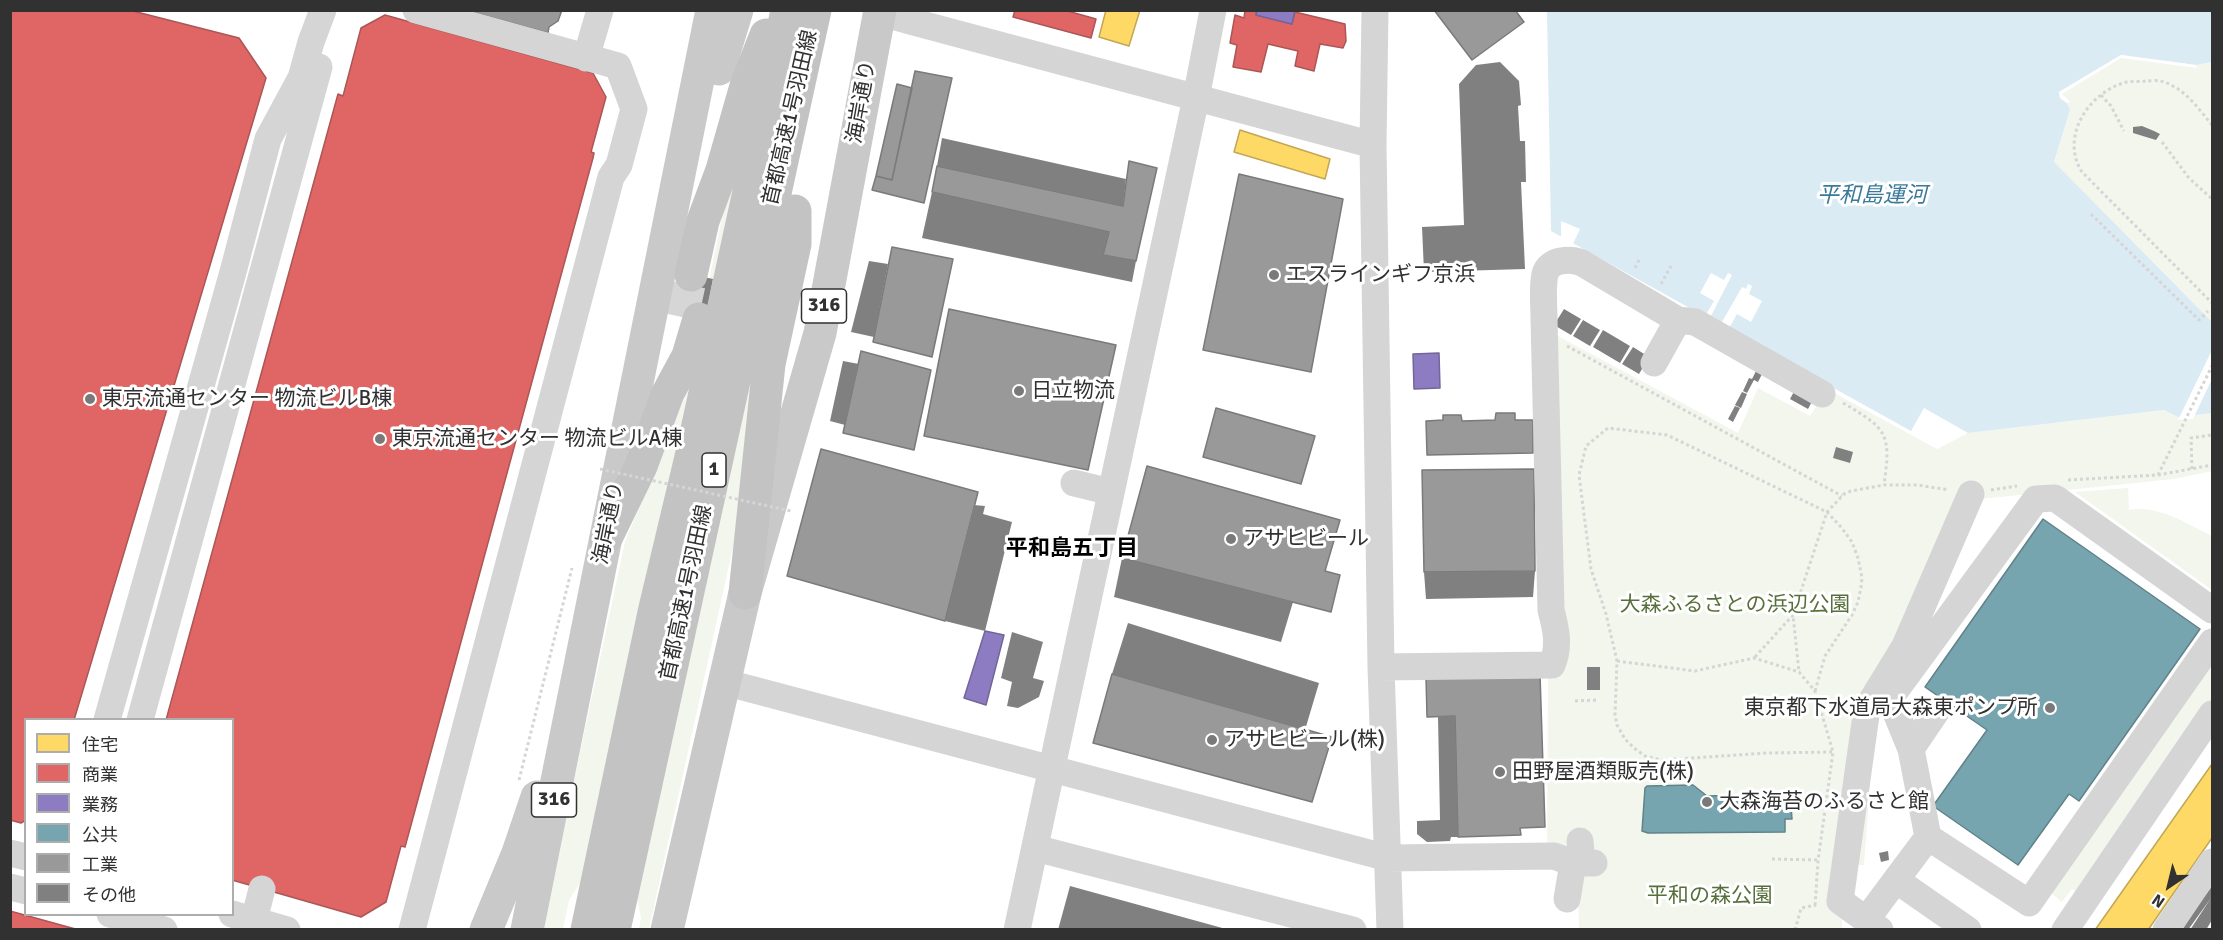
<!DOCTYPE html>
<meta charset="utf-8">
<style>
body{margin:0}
#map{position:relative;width:2223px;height:940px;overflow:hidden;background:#fff;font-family:Signika,"Noto Sans JP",sans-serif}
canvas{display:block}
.frame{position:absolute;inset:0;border:12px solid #313131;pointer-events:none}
.legend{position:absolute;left:24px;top:718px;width:210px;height:198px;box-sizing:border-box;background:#fff;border:2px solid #adadad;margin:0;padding:8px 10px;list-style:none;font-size:18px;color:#313131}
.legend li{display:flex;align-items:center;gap:12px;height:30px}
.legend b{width:30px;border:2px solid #adadad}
.north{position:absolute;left:2139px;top:856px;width:60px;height:60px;-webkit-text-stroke:4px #fff;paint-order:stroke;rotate:215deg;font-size:16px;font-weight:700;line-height:24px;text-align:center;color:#313131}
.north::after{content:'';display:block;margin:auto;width:21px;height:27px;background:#313131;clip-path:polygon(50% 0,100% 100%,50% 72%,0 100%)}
</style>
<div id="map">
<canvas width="2223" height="940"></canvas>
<div class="frame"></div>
<ul class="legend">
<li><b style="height:16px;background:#ffd966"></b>住宅</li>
<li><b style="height:16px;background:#e06666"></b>商業</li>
<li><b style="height:16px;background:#8e7cc3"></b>業務</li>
<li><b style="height:16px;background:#76a5af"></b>公共</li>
<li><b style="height:16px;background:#999"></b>工業</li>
<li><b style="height:16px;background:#808080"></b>その他</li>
</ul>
<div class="north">N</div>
</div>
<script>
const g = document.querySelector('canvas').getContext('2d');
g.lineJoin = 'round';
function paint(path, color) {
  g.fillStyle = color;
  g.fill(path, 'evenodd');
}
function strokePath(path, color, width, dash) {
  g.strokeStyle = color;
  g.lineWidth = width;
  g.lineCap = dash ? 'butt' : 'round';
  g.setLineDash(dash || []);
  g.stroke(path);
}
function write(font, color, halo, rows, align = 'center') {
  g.font = font + ' Signika,"Noto Sans JP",sans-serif';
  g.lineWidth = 6;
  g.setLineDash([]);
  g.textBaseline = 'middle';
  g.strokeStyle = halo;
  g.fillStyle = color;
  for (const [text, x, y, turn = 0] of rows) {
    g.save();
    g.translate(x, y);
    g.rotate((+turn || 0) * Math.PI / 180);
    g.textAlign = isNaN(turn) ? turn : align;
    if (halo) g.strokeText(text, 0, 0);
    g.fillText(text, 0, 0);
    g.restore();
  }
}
paint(new Path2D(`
 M2121 55 2196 65 2212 62V322L2054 163 2070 110 2067 103 2060 98 2059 92Z
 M735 182 586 874 569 900 563 929 542 930 625 542 685 396 729 184Z
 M792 194 746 488 649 929H639L641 918 636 891Z
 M1556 335 1738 433 1758 388 1810 416 1827 389 1937 449 1968 433 2164 410 2178 417 2212 413V471L2174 479 1980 499 1876 702 1864 865H1841L1842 929H1579L1577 861 1547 860 1548 673 1556 613Z
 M2128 488 2129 510C2157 504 2188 524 2212 536V590L2075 492Z
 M2212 655V710L2084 896 2072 889 2062 902 2051 893Z`), '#f2f6ed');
paint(new Path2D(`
 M1547 11H2212V62L2196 65 2121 55 2059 92 2060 98 2067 103 2070 110 2054 162 2212 322V413L2178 417 2164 410 1968 433 1924 408 1911 431 1551 231Z`), '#daebf4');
paint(new Path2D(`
 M2121 55 2196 65 2197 68 2121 58 2062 94 2070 102 2067 103 2060 98 2059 92Z
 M1561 221 1580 229 1572 246 1561 240Z
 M1711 273 1724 280 1728 273 1732 275 1711 316 1722 322 1742 287 1746 289 1748 284 1752 286 1749 294 1762 301 1751 322 1737 314 1727 332 1703 319 1714 301 1700 293Z
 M2212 350V379L2193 419 2178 420Z`), '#fff');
const homes = new Path2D(`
 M1106 10H1140L1129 46 1099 37Z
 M1240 130 1330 159 1325 179 1234 152Z
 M2212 764V838L2148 930H2095Z`);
paint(homes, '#ffd966');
strokePath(homes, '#c1a756', 1.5);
const shops = new Path2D(`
 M10 10H129L239 38 266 78 74 720H26V820L21 823 10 820Z
 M1015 10H1064L1096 19 1091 38 1013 17Z
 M1245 10H1257L1256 15 1292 24 1295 12 1345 24 1346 41 1343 48 1320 44 1314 71 1295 66 1298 51 1268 44 1261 72 1233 67 1237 45 1230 43 1235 15 1244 18Z
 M385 15 593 73 606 97 591 152 594 153 593 158 405 847 401 846 386 902 361 917 232 880V720H166L338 94 343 96 361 28Z
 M10 911 79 930H10Z`);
paint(shops, '#e06666');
strokePath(shops, '#ac5656', 1.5);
const offices = new Path2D(`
 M1257 10H1295L1292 24 1256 15Z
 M1439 353 1440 388 1414 389 1413 354Z
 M985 631 1004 635 986 705 964 698Z`);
paint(offices, '#8e7cc3');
strokePath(offices, '#726697', 1.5);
const public = new Path2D(`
 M2043 519 2200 629 2079 801 2069 794 2018 865 1933 806 1987 730 1925 687Z
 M1693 785 1707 796 1785 794V806H1791L1792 819H1785V832L1648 833 1642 831 1645 788 1647 786Z`);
paint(public, '#76a5af');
strokePath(public, '#618289', 1.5);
const industry = new Path2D(`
 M464 10H562L558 21 549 27 548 33Z
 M1434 10H1515L1524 22 1472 60Z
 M915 71 952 78 924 203 872 190 876 176 892 180Z
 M897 84 912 88 892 180 876 176Z
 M1129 161 1157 168 1136 261 1103 255 1109 232 932 192 937 166 1123 206Z
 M1239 174 1343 199 1311 372 1203 350Z
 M892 247 953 259 932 357 873 342Z
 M949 309 1116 345 1088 470 924 436Z
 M861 351 931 370 914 450 843 433Z
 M1216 408 1315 436 1301 484 1203 457Z
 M1496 413H1515V420H1533V453L1427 455 1426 421 1443 420V415H1461L1462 421 1495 420Z
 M821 449 978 492 945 621 787 576Z
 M1147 466 1340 520 1325 571 1340 575 1331 612 1122 558Z
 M1534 469 1535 571 1424 572 1422 470Z
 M1112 674 1332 737 1312 802 1093 743Z
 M1540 674 1545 827 1520 828 1521 835 1458 837 1455 716 1427 717 1426 677Z`);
paint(industry, '#999');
strokePath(industry, '#7a7a7a', 1.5);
paint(new Path2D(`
 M1500 62 1519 81 1521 105 1518 106 1520 141H1525L1526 182H1521L1525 269 1424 272 1422 227 1464 225 1459 84 1476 65Z
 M2142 126 2154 131 2160 134 2156 140 2133 133V127Z
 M942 138 1126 179 1123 206 937 166Z
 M932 192 1109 232 1103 255 1136 261 1132 282 922 238Z
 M869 261 888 264 874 337 851 332Z
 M685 273 713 279 705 321 677 315Z
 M1564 309 1581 319 1571 335 1554 325Z
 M1583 320 1600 330 1590 346 1573 336Z
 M1603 330 1630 346 1620 363 1593 347Z
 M1633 347 1649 357 1639 374 1622 364Z
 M843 361 859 364 845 425 830 421Z
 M1759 365 1765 368 1758 382 1754 380 1747 393 1743 391 1749 378 1752 379Z
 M1797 386 1815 396 1808 409 1790 399Z
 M1742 392 1747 394 1741 408 1735 405Z
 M1735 406 1740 408 1733 422 1728 419Z
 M1836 447 1853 452 1850 463 1833 458Z
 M974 505 985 506 983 514 1012 522 985 631 945 621Z
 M1122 558 1293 602 1281 642 1114 597Z
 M1535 571 1533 597 1426 599 1424 572Z
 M1128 623 1319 683 1305 730 1112 674Z
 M1012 632 1043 642 1033 678 1044 681 1039 697 1018 708 1007 706 1012 682 1001 678Z
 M1587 667H1600V690H1587Z
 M1438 716H1455L1458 837H1451L1450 841 1427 842 1417 834V821L1440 820Z
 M1888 851 1889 860 1881 862 1879 853Z
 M1070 886 1226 929V930H1058Z
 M2212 886V920L2206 930H2190L2211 898 2188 930H2180Z`), '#808080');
strokePath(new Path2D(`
 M682 317 691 275`), '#d6d6d6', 33, [33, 16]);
strokePath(new Path2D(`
 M2101 95 2111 106 2124 131
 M2212 125C2198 108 2183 86 2160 81 2156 80 2150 81 2146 81 2140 82 2133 81 2127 82 2090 91 2059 136 2082 172L2212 303
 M2162 142 2189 178 2212 199
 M2091 214 2199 320 2208 311
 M1635 268 1640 258
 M1661 284 1671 266
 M1567 346 1842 496
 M1843 403C1888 429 1891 434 1884 485
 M2192 469 2191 438 2212 435
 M2158 475 2212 366
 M2068 480 2158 475 2212 465
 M1991 490 2017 486
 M1793 615 1827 512 1844 494 1851 491 1884 485H1918L1949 490
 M1755 657 1793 615 1799 672
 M1617 661 1695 671 1754 658 1799 672 1815 691 1833 752 1818 861 1815 906
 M1815 691 1825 656 1852 615 1858 602 1861 587 1862 578 1858 558 1852 542 1841 527 1827 512 1667 435 1608 428 1586 446 1579 475 1591 569 1606 614 1617 661 1615 715 1617 725 1625 739 1634 748 1645 756 1662 760 1767 753 1833 752
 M1575 701 1596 700
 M519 780 572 568
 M1772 859 1820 860
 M1795 930 1801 908 1816 905`), '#d5d5d5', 3, [3, 3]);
strokePath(new Path2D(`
 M877 10 878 12 910 21 1373 145
 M1375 10 1373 145 1381 667 1390 930
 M586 58 600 10
 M1654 363 1678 320
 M1074 483 1111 492
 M1381 667 1552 665C1560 646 1556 629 1551 610L1544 319C1544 305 1542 288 1545 274 1549 259 1571 258 1582 263L1678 320 1695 322 1822 394
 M724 682 1388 858 1554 856 1573 863H1594
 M107 720 233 272 268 139 301 78 311 42 323 10
 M140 720 319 67
 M1911 749 1890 698 2036 499 2055 498 2212 610
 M1928 837 2029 903 2212 642
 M1035 848 1353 930
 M10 853 26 857
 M1896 880 1968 930
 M10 887 26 891
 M1567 899 1573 863 1581 852 1580 841
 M110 914 164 930
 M232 914 287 930
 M254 920 262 889
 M1866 920 1928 837 1911 749 1936 712
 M412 930 611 177 619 165 634 109 618 66 416 10
 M1017 930 1196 98 1213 10
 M1880 930 1840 901 1867 708 1905 646 1971 494
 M2065 930 2212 714
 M2166 930 2212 862`), '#d5d5d5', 27);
strokePath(new Path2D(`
 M719 69 737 10
 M486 930 518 853 537 797
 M527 930 712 10
 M667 930 745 593 820 333 880 10`), '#c9c9c9', 33);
strokePath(new Path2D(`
 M691 275 703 221 722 170 746 86 766 35
 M606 538 641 466 668 393 688 356 699 319
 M745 593 769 364 795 244V211
 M587 930 655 608 691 457 766 114 787 10
 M614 930 815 10`), '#c3c3c3', 33);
strokePath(new Path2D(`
 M600 469 791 511`), '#d5d5d5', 3, [3, 3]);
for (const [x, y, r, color] of [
 [1274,275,6,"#797979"],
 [1019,391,6,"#797979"],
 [90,399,6,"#797979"],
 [380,439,6,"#797979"],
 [1231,539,6,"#797979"],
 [2050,708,6,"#797979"],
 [1212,740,6,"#797979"],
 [1500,772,6,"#797979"],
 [1707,802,6,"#797979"]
]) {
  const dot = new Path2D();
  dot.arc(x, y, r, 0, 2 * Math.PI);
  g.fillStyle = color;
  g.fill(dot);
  strokePath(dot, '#fff', 2);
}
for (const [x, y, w] of [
 [824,306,45],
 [714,470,24],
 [554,800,45]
]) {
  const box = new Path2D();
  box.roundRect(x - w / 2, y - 17, w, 34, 4.5);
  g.fillStyle = '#fff';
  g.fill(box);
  strokePath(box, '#313131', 1.5);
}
write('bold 20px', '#313131', null, [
 ["316",824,306],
 ["1",714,470],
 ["316",554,800]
]);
write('21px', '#313131', '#fff', [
 ["海岸通り",862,102,-80],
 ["首都高速1号羽田線",791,118,-77],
 ["海岸通り",609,523,-79],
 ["首都高速1号羽田線",687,593,-78]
]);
write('21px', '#313131', '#fff', [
 ["エスラインギフ京浜",1286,275],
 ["日立物流",1031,391],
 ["東京流通センター 物流ビルB棟",102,399],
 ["東京流通センター 物流ビルA棟",392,439],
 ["アサヒビール",1243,539],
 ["東京都下水道局大森東ポンプ所",2038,708,"right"],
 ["アサヒビール(株)",1224,740],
 ["田野屋酒類販売(株)",1512,772],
 ["大森海苔のふるさと館",1719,802]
], 'left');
write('21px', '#57703b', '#fff', [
 ["大森ふるさとの浜辺公園",1735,605],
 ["平和の森公園",1710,896]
]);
write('italic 22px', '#397a9a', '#fff', [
 ["平和島運河",1872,196]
]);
write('bold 22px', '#000', '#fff', [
 ["平和島五丁目",1072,549]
]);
</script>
